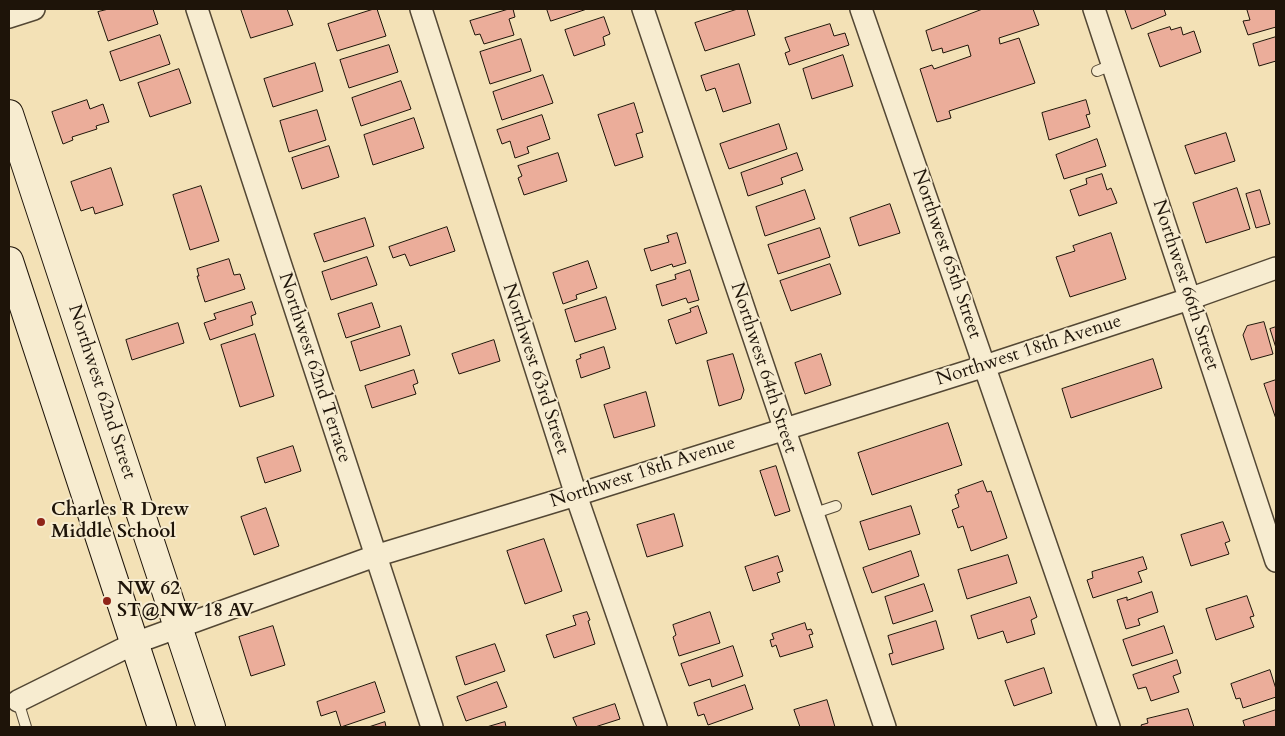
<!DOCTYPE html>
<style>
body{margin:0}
#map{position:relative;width:1285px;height:736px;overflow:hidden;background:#f3e1b6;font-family:Cardo,serif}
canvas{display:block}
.frame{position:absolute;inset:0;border:10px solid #1e1409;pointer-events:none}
</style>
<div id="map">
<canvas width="1285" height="736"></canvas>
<div class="frame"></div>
</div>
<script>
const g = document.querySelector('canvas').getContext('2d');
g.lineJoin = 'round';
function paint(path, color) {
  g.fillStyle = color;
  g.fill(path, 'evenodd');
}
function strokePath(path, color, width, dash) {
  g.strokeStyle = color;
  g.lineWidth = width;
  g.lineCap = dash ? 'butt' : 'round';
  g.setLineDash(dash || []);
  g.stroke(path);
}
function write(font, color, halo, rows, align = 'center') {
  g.font = font + ' Cardo,serif';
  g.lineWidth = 4;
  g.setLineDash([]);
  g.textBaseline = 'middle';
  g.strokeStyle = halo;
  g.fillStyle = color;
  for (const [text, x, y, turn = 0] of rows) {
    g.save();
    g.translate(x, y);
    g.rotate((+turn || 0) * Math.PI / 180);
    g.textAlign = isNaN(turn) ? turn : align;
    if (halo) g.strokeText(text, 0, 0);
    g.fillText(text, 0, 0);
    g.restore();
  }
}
const building = new Path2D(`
 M109 9H153L158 24 108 41 98 12Z
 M241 9H287L293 25 251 38Z
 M374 9H377L386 36 337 51 328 24Z
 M509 9H513L515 17 509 19 514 35 484 44 480 34 475 35 470 21Z
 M547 9H587L551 21Z
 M738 9H747L755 35 705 51 695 23Z
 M983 9H1033L1039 25 999 38 1000 44 1019 38 1035 83 949 111 951 118 937 122 920 69 932 65 934 69 971 56 968 45 943 53 942 48 932 51 926 31Z
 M1125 9H1164L1166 15 1132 29Z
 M1250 9H1276V27L1248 35 1243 21 1250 20 1247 10Z
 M604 17 610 34 603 37 605 45 574 56 565 30Z
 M830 24 834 36 845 33 849 45 789 65 785 53 790 51 785 38Z
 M1170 27 1171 30 1181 27 1183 35 1194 31 1201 52 1160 67 1148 34Z
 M160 35 170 64 120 81 110 52Z
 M1276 37V61L1259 66 1253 44Z
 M521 39 531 71 490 84 480 52Z
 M389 45 398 72 349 88 340 60Z
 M843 55 853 86 812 99 803 69Z
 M315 63 323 91 273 107 264 79Z
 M739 64 751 103 723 112 715 88 706 91 701 76Z
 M179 69 191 103 150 117 138 83Z
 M543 75 553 103 502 120 493 92Z
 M401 81 411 109 361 126 352 98Z
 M87 100 90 109 103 104 109 122 96 126 97 129 72 137 73 140 63 144 52 112Z
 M1086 100 1090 114 1086 115 1090 127 1049 140 1042 113Z
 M634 103 643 132 636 134 643 157 615 166 598 115Z
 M317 110 326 140 289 152 280 121Z
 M542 115 550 139 527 147 529 153 515 158 510 141 502 144 497 130Z
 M414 118 424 148 373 165 364 135Z
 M779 124 787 149 729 169 720 144Z
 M1226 133 1235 161 1195 174 1185 146Z
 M1097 139 1106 166 1064 179 1056 155Z
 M329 146 339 177 302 189 292 158Z
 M558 153 567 181 524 195 518 178 522 176 518 166Z
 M797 153 803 170 781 178 783 184 748 196 741 173Z
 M111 168 123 205 95 214 93 207 81 211 71 182Z
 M1102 174 1107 190 1111 188 1117 203 1079 216 1070 190 1087 184 1086 179Z
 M201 186 219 241 190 250 173 195Z
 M1237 188 1250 229 1206 243 1193 203Z
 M805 190 815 219 765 236 756 207Z
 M1260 190 1270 224 1256 228 1246 194Z
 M890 204 900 233 859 246 850 218Z
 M365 218 374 246 324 262 314 234Z
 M447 227 455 251 410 266 405 254 393 258 389 247Z
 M820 228 830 257 778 274 768 245Z
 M677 233 686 263 673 267 672 264 651 271 644 249 669 242 667 236Z
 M1111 233 1126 279 1070 297 1056 257 1075 251 1073 246Z
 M367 257 377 285 331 300 322 272Z
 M229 259 234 275 240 274 245 289 205 302 197 276H199L197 269Z
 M588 261 597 288 576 295 577 299 563 304 553 273Z
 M830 264 841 294 791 311 780 281Z
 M690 270 699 300 688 303 686 298 662 306 656 285 676 279 675 275Z
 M606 297 616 329 575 342 565 310Z
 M252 302 256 314 251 316 253 325 210 340 204 323 216 319 214 314Z
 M372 303 380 327 346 338 338 314Z
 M698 306 707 333 676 344 668 320 691 312 690 309Z
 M1264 322 1273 354 1251 360 1243 335 1247 326Z
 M178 323 184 343 132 360 126 340Z
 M401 326 410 355 360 371 351 342Z
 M1276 327V348L1270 329Z
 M255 334 274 396 240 407 221 345Z
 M494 340 500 361 459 374 452 354Z
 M604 347 610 368 581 378 576 360 581 358 580 355Z
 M733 354 744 390 741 399 719 406 707 361Z
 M821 354 831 385 805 394 795 363Z
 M1153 359 1162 388 1071 418 1062 389Z
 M414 370 418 383 413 385 416 394 372 408 365 386Z
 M1276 380V419L1264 384Z
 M646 392 655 426 614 438 604 405Z
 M948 423 962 465 872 495 858 453Z
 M293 446 301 471 265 483 257 458Z
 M776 466 790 511 775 516 760 471Z
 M983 481 987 492 991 491 1007 538 971 551 963 526 958 528 952 510 959 507 955 495 959 493 958 490Z
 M911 506 920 534 869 550 860 522Z
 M266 508 279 546 254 555 241 517Z
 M674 514 683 546 647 557 637 525Z
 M1223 522 1230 541 1225 543 1229 554 1191 566 1181 535Z
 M544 539 562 591 525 604 507 551Z
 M911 551 919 576 872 593 863 568Z
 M1008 555 1017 583 967 599 958 570Z
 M778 556 783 571 777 573 780 582 753 591 745 567Z
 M1143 557 1147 569 1138 572 1142 582 1093 598 1087 580 1093 578 1092 572Z
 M924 584 933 611 893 624 885 597Z
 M1152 592 1158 612 1138 619 1140 625 1126 629 1117 600 1127 597V600Z
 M1247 596 1254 616 1250 617 1254 627 1216 640 1206 609Z
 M1030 597 1037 617 1031 620 1035 634 1007 643 1003 631 978 639 971 616Z
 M587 612 590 620 588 621 595 644 554 658 546 635 576 625 573 616Z
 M710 612 720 643 679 656 673 637 676 635 673 625Z
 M936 621 944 649 892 665 889 654 893 653 888 636Z
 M805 623 807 630 811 629 813 634 809 635 813 647 780 657 776 645 772 647 770 640 774 639 772 634Z
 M273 626 285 665 251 676 239 637Z
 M1164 626 1173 653 1132 666 1123 640Z
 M495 644 505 671 465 685 456 657Z
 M733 646 743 676 712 687 710 679 689 686 681 664Z
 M1177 660 1181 673 1173 676 1179 692 1151 701 1146 687 1138 689 1133 675Z
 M1044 668 1052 693 1014 706 1005 681Z
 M1270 670 1276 689V697L1243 708 1240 698 1236 699 1231 684Z
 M375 682 385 712 341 727 336 711 321 716 317 702Z
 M497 682 507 707 466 721 457 697Z
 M745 685 753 709 708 725 704 714 698 716 694 703Z
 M827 700 835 727H800L794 710Z
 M615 704 620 719 595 727H577L573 718Z
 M1188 709 1194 727H1142L1141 725 1148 723 1147 719Z
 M1276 710V727H1245L1243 721Z
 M385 722 386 727H369Z
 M505 722 506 727H487Z`);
paint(building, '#ebad9a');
strokePath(building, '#1e1409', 1);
const service = new Path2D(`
 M1097 71 1112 65
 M812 514 836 506
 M15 700 18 701 26 727`);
const minor = new Path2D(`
 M197 9 432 727
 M421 9 576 495 656 727
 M643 9 885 727
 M861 9 1109 727
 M1094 9 1276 561
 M9 17 34 9
 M18 701 135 643 375 556 576 495 985 366 1189 299 1276 268`);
const secondary = new Path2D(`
 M9 114 211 727
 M9 261 162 727`);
strokePath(service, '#534734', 12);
strokePath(minor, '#534734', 24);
strokePath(secondary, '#1e1409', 30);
strokePath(service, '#f7ecd0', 10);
strokePath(minor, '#f7ecd0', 21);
strokePath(secondary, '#f7ecd0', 28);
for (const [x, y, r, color] of [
 [41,522,5,"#8f2418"],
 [107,601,5,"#8f2418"]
]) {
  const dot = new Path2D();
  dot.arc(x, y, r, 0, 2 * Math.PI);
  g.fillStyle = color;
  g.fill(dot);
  strokePath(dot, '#f7ecd0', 2);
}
write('19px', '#1e1409', '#f7ecd0', [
 ["Northwest 65th Street",946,254,71],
 ["Northwest 66th Street",1185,285,72],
 ["Northwest 18th Avenue",1029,351,-18],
 ["Northwest 62nd Terrace",314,368,72],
 ["Northwest 64th Street",763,368,72],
 ["Northwest 63rd Street",535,369,72],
 ["Northwest 62nd Street",101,392,72],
 ["Northwest 18th Avenue",643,473,-18]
]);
write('bold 19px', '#1e1409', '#f7ecd0', [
 ["Charles R Drew",51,511],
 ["Middle School",51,533],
 ["NW 62",117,590],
 ["ST@NW 18 AV",117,612]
], 'left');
</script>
